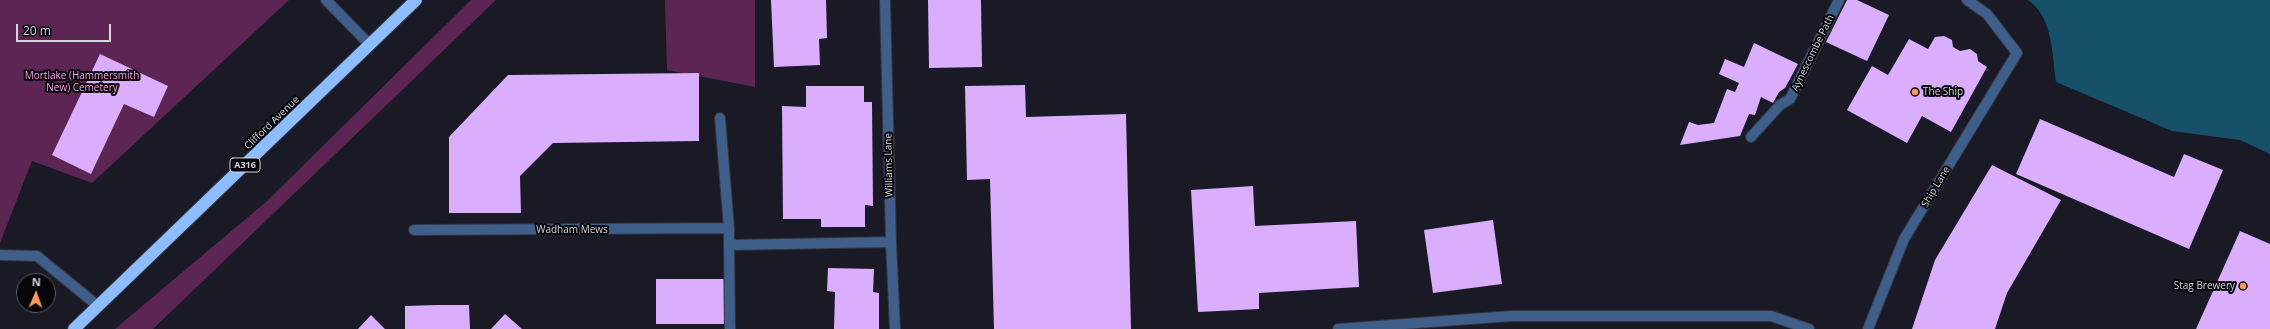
<!DOCTYPE html>
<style>
body{margin:0}
#map{position:relative;width:2270px;height:329px;overflow:hidden;background:#191a26;font-family:"Open Sans",sans-serif}
canvas{display:block}
.north{position:absolute;left:16px;top:273px;width:40px;height:40px;box-sizing:border-box;background:#05050a;border:1px solid #58585e;border-radius:50%;rotate:2deg;font-size:11px;font-weight:700;line-height:16px;text-align:center;color:#d4d5dd}
.north::after{content:'';display:block;margin:auto;width:14px;height:18px;background:#fe9b58;clip-path:polygon(50% 0,100% 100%,50% 72%,0 100%)}
.scale{position:absolute;left:16px;top:24px;width:95px;height:18px;box-sizing:border-box;border:2px solid #d4d5dd;border-top:0;padding-left:5px;font-size:12px;line-height:14px;white-space:nowrap;color:#d4d5dd;-webkit-text-stroke:3px #05050a;paint-order:stroke}
</style>
<div id="map">
<canvas width="2270" height="329"></canvas>
<div class="north">N</div>
<div class="scale">20 m</div>
</div>
<script>
const g = document.querySelector('canvas').getContext('2d');
g.lineJoin = 'round';
function paint(path, color) {
  g.fillStyle = color;
  g.fill(path, 'evenodd');
}
function strokePath(path, color, width, dash) {
  g.strokeStyle = color;
  g.lineWidth = width;
  g.lineCap = dash ? 'butt' : 'round';
  g.setLineDash(dash || []);
  g.stroke(path);
}
function write(font, color, halo, rows, align = 'center') {
  g.font = font + ' "Open Sans",sans-serif';
  g.lineWidth = 4;
  g.setLineDash([]);
  g.textBaseline = 'middle';
  g.strokeStyle = halo;
  g.fillStyle = color;
  for (const [text, x, y, turn = 0] of rows) {
    g.save();
    g.translate(x, y);
    g.rotate((+turn || 0) * Math.PI / 180);
    g.textAlign = isNaN(turn) ? turn : align;
    if (halo) g.strokeText(text, 0, 0);
    g.fillText(text, 0, 0);
    g.restore();
  }
}
paint(new Path2D(`
 M0 0H289L92 183 32 161 0 243Z
 M471 0H496L153 329H115L267 201Z
 M665 0H755V87L667 70Z`), '#5d2553');
paint(new Path2D(`
 M2028 0H2270V154L2240 140 2172 131 2056 82C2052 54 2053 17 2028 0Z`), '#175069');
paint(new Path2D(`
 M771 0H826L827 38 819 39 820 65 774 67Z
 M928 0H981L982 67 929 68Z
 M1847 0H1857L1889 15 1867 61 1826 42Z
 M1944 36 1952 40 1953 47 1960 51 1970 49 1977 54 1978 61 1987 67 1951 132 1922 116 1907 143 1847 110 1872 66 1888 75 1909 39 1928 49 1935 37Z
 M1754 43 1798 64 1785 88 1779 92 1773 103 1761 97 1755 115 1749 114 1740 136 1680 145 1689 122 1698 125 1714 123 1727 89 1735 92 1739 83 1719 74 1725 59 1744 67Z
 M100 54 168 86 154 117 124 104 91 174 52 155Z
 M699 73V141L553 143 520 176 521 213H449V137L508 75Z
 M1025 85 1026 117 1126 114 1131 329H994L990 179 967 180 965 86Z
 M806 86H864V102H872L873 206 865 205V227H821V219H783L782 106 806 107Z
 M2040 119 2174 177 2184 154 2223 170 2189 249 2016 174Z
 M1992 165 2061 200 2007 293 1995 329H1912L1935 260Z
 M1253 186 1255 226 1356 221 1359 287 1259 293V309L1198 312 1191 190Z
 M1493 220 1502 284 1433 293 1424 230Z
 M2240 231 2270 244V329H2196Z
 M828 268 874 269 873 292 879 293V329H834L835 292 827 291Z
 M656 279H724V324H656Z
 M437 305H469L470 329H405V306Z
 M505 314 522 329H491Z
 M371 315 385 329H358Z`), '#daaefd');
const lane = new Path2D(`
 M1751 137 1780 105 1790 99 1839 0
 M0 255 37 256 98 306
 M1338 329 1511 316H1771L1809 329`);
const street = new Path2D(`
 M326 0 370 45
 M885 0 891 242 895 329
 M720 118 729 228
 M414 230 729 228V245L891 242
 M729 245 730 329
 M1868 329 1904 239 2017 53 1987 14 1967 0`);
const highway = new Path2D(`
 M74 329 416 0`);
strokePath(lane, '#333440', 12);
strokePath(street, '#333440', 12);
strokePath(highway, '#333440', 14);
strokePath(lane, '#3f5e89', 10);
strokePath(street, '#3f5e89', 10);
strokePath(highway, '#8ebdff', 12);
for (const [x, y, r, color] of [
 [1915,92,4,"#fe9b58"],
 [2243,286,4,"#fe9b58"]
]) {
  const dot = new Path2D();
  dot.arc(x, y, r, 0, 2 * Math.PI);
  g.fillStyle = color;
  g.fill(dot);
  strokePath(dot, '#05050a', 1.5);
}
for (const [x, y, w] of [
 [245,165,30]
]) {
  const box = new Path2D();
  box.roundRect(x - w / 2, y - 7, w, 14, 3);
  g.fillStyle = '#05050a';
  g.fill(box);
  strokePath(box, '#d4d5dd', 1);
}
write('bold 9px', '#d4d5dd', null, [
 ["A316",245,165]
]);
write('10px', '#d4d5dd', '#05050a', [
 ["Aynescombe Path",1813,53,-64],
 ["Clifford Avenue",272,123,-44],
 ["Williams Lane",889,165,-91],
 ["Ship Lane",1936,187,-59],
 ["Wadham Mews",572,230]
]);
write('10px', '#fe9de9', '#05050a', [
 ["Mortlake (Hammersmith",82,76],
 ["New) Cemetery",82,88]
]);
write('10px', '#d4d5dd', '#05050a', [
 ["The Ship",1923,92],
 ["Stag Brewery",2235,286,"right"]
], 'left');
</script>
